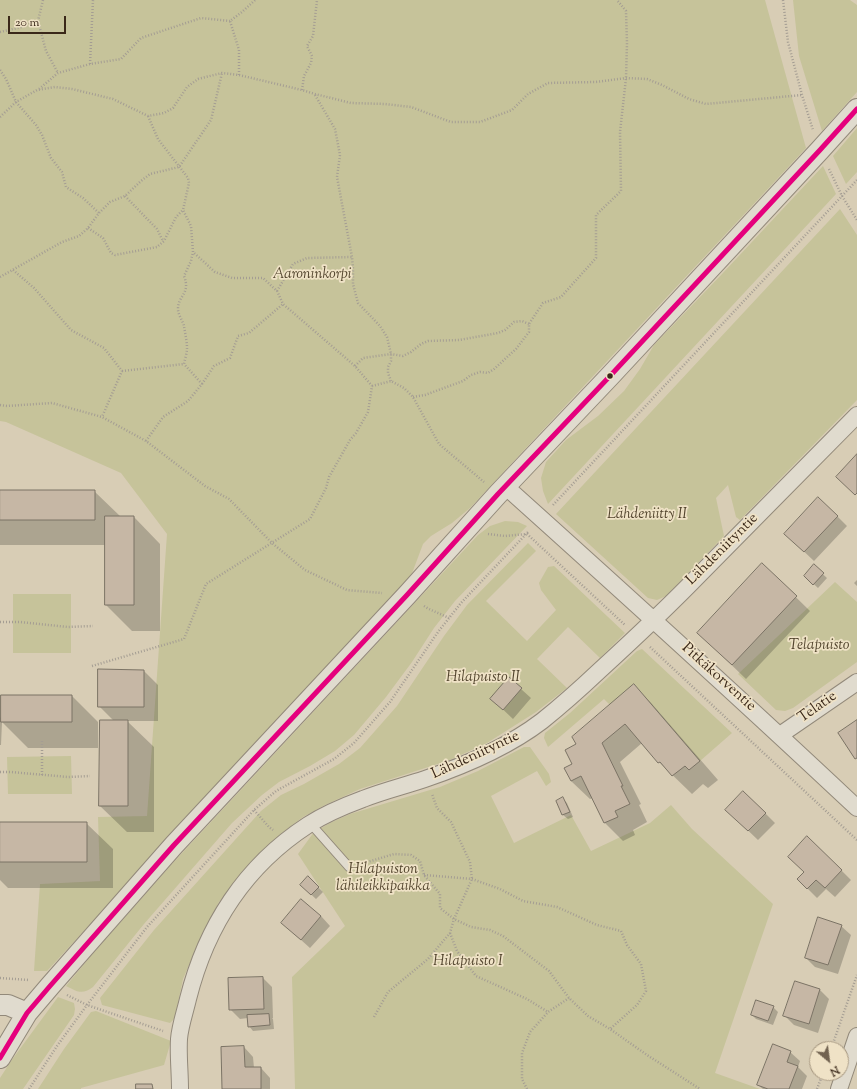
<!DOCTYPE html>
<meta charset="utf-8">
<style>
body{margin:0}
#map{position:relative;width:857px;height:1089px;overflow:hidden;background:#d8cdb5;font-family:"Sorts Mill Goudy",serif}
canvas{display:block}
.north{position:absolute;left:809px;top:1041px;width:40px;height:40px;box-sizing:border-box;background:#efe2c6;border:1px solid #a79881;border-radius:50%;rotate:151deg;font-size:11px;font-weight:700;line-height:16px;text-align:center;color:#3a2819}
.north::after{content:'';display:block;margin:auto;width:14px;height:18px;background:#716250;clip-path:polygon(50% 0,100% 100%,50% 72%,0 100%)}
.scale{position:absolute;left:8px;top:16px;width:58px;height:18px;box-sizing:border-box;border:2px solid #3a2819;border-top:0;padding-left:5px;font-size:12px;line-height:14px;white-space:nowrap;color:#3a2819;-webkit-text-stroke:3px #efe2c6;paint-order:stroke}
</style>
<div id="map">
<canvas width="857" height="1089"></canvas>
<div class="north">N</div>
<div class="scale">20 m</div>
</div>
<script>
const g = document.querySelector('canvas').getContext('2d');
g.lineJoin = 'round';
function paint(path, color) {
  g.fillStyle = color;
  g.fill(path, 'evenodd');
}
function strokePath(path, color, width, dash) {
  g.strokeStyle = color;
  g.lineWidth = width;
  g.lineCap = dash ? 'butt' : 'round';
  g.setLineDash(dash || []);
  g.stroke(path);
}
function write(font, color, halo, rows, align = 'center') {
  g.font = font + ' "Sorts Mill Goudy",serif';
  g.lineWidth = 3.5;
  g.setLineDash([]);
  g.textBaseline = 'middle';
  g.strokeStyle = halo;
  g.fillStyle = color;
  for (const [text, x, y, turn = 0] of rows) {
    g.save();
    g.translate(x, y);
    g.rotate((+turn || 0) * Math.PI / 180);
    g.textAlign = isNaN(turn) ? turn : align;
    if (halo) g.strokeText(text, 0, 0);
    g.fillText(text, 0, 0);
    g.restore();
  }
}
paint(new Path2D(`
 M0 0H765L806 148 470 508 452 523 431 536 423 544 411 576 47 971H34L40 884 100 881 98 817 147 816 167 534 121 473 6 422 0 421Z
 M793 0H850L857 5V92L822 131 799 56Z
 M857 128V172L846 184 833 156Z
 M823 166 836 194 548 504 543 491 541 478 546 462 566 440 598 416 624 391 640 369 654 345 722 274Z
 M840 209 857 235V400L740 520 736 517 728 485 716 498 724 536 666 596 657 600 648 598 556 514Z
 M505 521 518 522 527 526 455 601 434 628 412 662 386 697 354 735 335 751 310 766 279 782 262 795 232 823 144 924 93 987C82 995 78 992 66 986L90 957 171 865 478 535 490 526Z
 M528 543 536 551 486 601 527 641 556 610 541 590 539 583 548 567 554 566 625 633 600 658 568 627 537 659 567 688 536 712 487 743 450 760 360 789 325 805 303 817 282 833 253 861 219 902 198 944 183 979 175 1018 170 1023 102 1005 100 998 154 930 261 811 281 795 304 784 339 764 360 748 397 706 444 636 467 605Z
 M835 582 857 602V662L793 708 785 711 776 710 738 674Z
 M13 594H71V653H13Z
 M642 649 732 733 700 761 634 684 610 705 604 699 548 747 544 738 545 733 570 713 637 651Z
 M524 747H530L549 774 551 782 546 786 537 771 491 796 514 843 571 815 591 851 650 823 671 805 692 829 773 904 715 1073 760 1089H295L292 977 345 926 298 854 314 832 332 822 350 814 440 787 478 771Z
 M71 756 72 794H8L7 757Z
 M58 997 74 1003 75 1009 74 1015 23 1089H0V1078L11 1061Z
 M96 1011 171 1041 164 1065 81 1088V1089H38L64 1049 91 1012Z`), '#c6c39a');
paint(new Path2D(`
 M0 491H94L121 517H134L160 544V631H132L106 605V545H0Z
 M837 516 847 526 814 561 795 543Z
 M763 565 810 611 746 679 713 647Z
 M814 566 827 578 818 588 805 576Z
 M857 580V586L854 583Z
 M144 671 158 685V721H127L154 747V832H127L100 806 114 721 99 706Z
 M634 685 652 704 718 780 708 788 703 784 692 794 659 762 642 743 620 762 641 804 639 805 647 822 633 830 635 835 623 841 605 823 593 798 590 799 571 781 565 768 573 765 577 745Z
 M521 689 531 698 513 719 492 699Z
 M72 696 98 722V748H28L2 722 1 745H0V717L2 719Z
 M563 799 567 803 573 817 568 819 563 815 557 802Z
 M765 813 775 823 758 840 736 819Z
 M0 823H86L113 849V888H8L0 880Z
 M841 870 851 880 835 897 826 889 817 898 798 879Z
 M308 877 323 892 316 899 301 885Z
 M321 916 330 926 310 948 282 923Z
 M841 926 851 935 838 974 815 967 806 958Z
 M263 978 272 987 273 1018H272L273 1019 274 1029 253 1031 249 1026 248 1018 240 1019 230 1009Z
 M820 990 829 999 818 1033 794 1025 784 1015Z
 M773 1007 778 1012 773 1025 756 1019 752 1015Z
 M244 1047 253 1057 254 1068H261L270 1078V1089H223Z
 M790 1052 800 1061 798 1067 807 1076 802 1089H763L758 1085Z`), '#0003');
const building = new Path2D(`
 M857 454V493L855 495 836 477Z
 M0 490H95V520H0Z
 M818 497 838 516 804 552 784 534Z
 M105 516H134V605H105Z
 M762 563 797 596 732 665 697 633Z
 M814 564 824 573 813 585 804 576Z
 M98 669 144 670V707H98Z
 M509 677 522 688 503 710 490 699Z
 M634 684 700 761 689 770 685 766 672 776 660 762 658 763 625 724 602 743 623 786H621L630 804 615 811 618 817 604 823 581 776 571 781 564 768 572 764 565 750 576 744 572 737Z
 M1 695H72V722H1Z
 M100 720H128V806H99Z
 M857 720V758L855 759 838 733Z
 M743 791 766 813 748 831 725 810Z
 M563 797 570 812 562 815 556 801Z
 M0 822H87V862H0Z
 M807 836 842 870 825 888 816 880 807 889 797 879 804 872 788 857Z
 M308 876 319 887 311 895 300 885Z
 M301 899 321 916 301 940 281 923Z
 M818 917 842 925 828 965 805 958Z
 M263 977 264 1009 229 1010 228 978Z
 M795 981 820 989 809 1024 783 1016Z
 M756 1000 774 1006 768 1021 751 1015Z
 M269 1014 270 1025 248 1027 247 1015Z
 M773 1044 791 1051 787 1062 798 1066 789 1089H768L757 1085Z
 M244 1046 245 1067H261V1089H222L221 1047Z
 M136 1084H152L153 1089H136Z`);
paint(building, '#c6b7a5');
strokePath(building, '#7b7365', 1);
const service = new Path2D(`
 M310 823 349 867`);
const minor = new Path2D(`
 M505 486C623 592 741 699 857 808
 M780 735 857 682
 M180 1089C180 1072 178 1055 179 1039 180 1026 185 1012 188 999 206 927 245 866 308 825 325 814 344 806 363 799 383 791 404 786 425 779 466 765 508 747 542 721 562 705 581 688 599 671 634 639 668 607 701 573 753 520 805 468 857 415
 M839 1089 857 1036`);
const tertiary = new Path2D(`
 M0 1005H8L27 1013
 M0 1058 27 1013 50 986 174 845 407 595 498 494 610 376 820 150 857 109`);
strokePath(service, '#92897a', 10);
strokePath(minor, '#92897a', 18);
strokePath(tertiary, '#92897a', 22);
strokePath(new Path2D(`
 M43 0 38 21 46 51 58 73
 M783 0 788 42 802 95 813 130
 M0 32 22 27 38 21
 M90 64 93 0
 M0 70 6 79 16 102 36 125 42 135 51 158 62 172 66 187 83 198 99 213
 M239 75V50L230 21 242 12 255 0
 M39 89 58 73 90 64 121 59 141 38 201 18 230 21
 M302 90 304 76 311 63 312 56 307 46 313 36 317 0
 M315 95 335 129 340 155 337 177 352 257 353 269V284L358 303 380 326 387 337 391 354V361L388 367V373L391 381
 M148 116 158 139 188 178 189 183 183 210 191 226 193 252 191 261 184 276C191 294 178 295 178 309 178 315 183 321 184 326 185 333 187 341 187 348 187 353 185 359 184 364
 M0 117 16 102 37 90 55 87 72 89 113 99 148 116 164 113 173 108 187 87 198 79 222 73 239 75 302 90 315 94 351 103 385 104 411 107 451 122H480L512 110 528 94 548 83 596 82 626 78 647 79 662 85 689 99 706 104 802 95
 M829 169 842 196 857 220
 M125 196 157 229 163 241
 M88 228 103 238 111 253 115 255 157 247 164 241 176 217 183 210
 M13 270 34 288 71 330 104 348 122 371 102 417
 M0 277 62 242 79 236 88 228 99 213 110 202 125 196 141 181 150 174 179 167 211 120 222 73
 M277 291 293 264 307 258 352 257
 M355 366 363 358 391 354 403 356 411 352 421 344 428 341 459 340 498 333 505 330 514 322 522 321 529 324
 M122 371 184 364
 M202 384 214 366 230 358 238 336 249 333 283 304
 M372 386 391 381 404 388 413 397 439 444 484 482
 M413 397 425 395 463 381 471 375 480 372 488 373 494 369 516 349 529 332V324L543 303 561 297 596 258V215L621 191 620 132 626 78 627 43 626 11 617 0
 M0 405 7 406 52 403 102 417 146 441 205 486 229 499 272 543 305 570 347 590 382 593
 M146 441 163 417 188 401 202 384 184 364
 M553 505 857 180
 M488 534 505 536 527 534 625 625
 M424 606 429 609 449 618
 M0 622H20L68 627 93 626
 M650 647 857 840
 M92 666 184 639 206 584 310 519 326 488 329 477 350 440 356 433 368 412 372 386 355 366 283 304 277 291 263 278H232L215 272 193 252
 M0 772H11L68 777 90 776
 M42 775V740
 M254 810 269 827 273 830
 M361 864 394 854 411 855 420 861 424 875 440 894V908L454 919 471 927 490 930 503 936 549 971 569 998 588 1016 610 1029 647 1055 700 1089
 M424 875 472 879 500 889 523 901 557 907 597 925 621 931 627 945 641 964 646 991 637 1005 610 1029
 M450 933 457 951 476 976 527 999 548 1012
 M0 978 29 980
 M67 995 87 1005 163 1031
 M374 1017 388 992 428 959 450 933 454 919 472 879 470 862 451 822 437 808 432 794
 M831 1049 857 975
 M29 1089 57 1046 87 1005 147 927 254 810 276 791 334 759 354 743 390 702 438 632 461 603 529 531
 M527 1089 522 1079V1053L530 1032 548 1012 569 998
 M817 1089 823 1073`), '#a49d93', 2.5, [1, 2]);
strokePath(service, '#e0dbce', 8);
strokePath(minor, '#e0dbce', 16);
strokePath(tertiary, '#e0dbce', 20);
strokePath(new Path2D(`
 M0 1058 27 1013 50 986 174 845 407 595 498 494 610 376 820 150 857 109`), '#e5007d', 5);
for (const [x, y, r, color] of [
 [610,376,3.5,"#3a2819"]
]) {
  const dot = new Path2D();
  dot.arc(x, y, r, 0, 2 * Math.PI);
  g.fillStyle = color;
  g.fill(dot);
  strokePath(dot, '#efe2c6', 1.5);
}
write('italic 15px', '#53452e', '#efe2c6', [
 ["Aaroninkorpi",312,275],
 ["Lähdeniitty II",647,515],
 ["Telapuisto",819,646],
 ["Hilapuisto II",483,678],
 ["Hilapuiston",383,870],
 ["lähileikkipaikka",383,887],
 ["Hilapuisto I",468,962]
]);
write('15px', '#3a2819', '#efe2c6', [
 ["Lähdeniityntie",723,550,-45],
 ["Pitkäkorventie",718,678,42],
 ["Telatie",818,708,-35],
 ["Lähdeniityntie",476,756,-25]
]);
</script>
